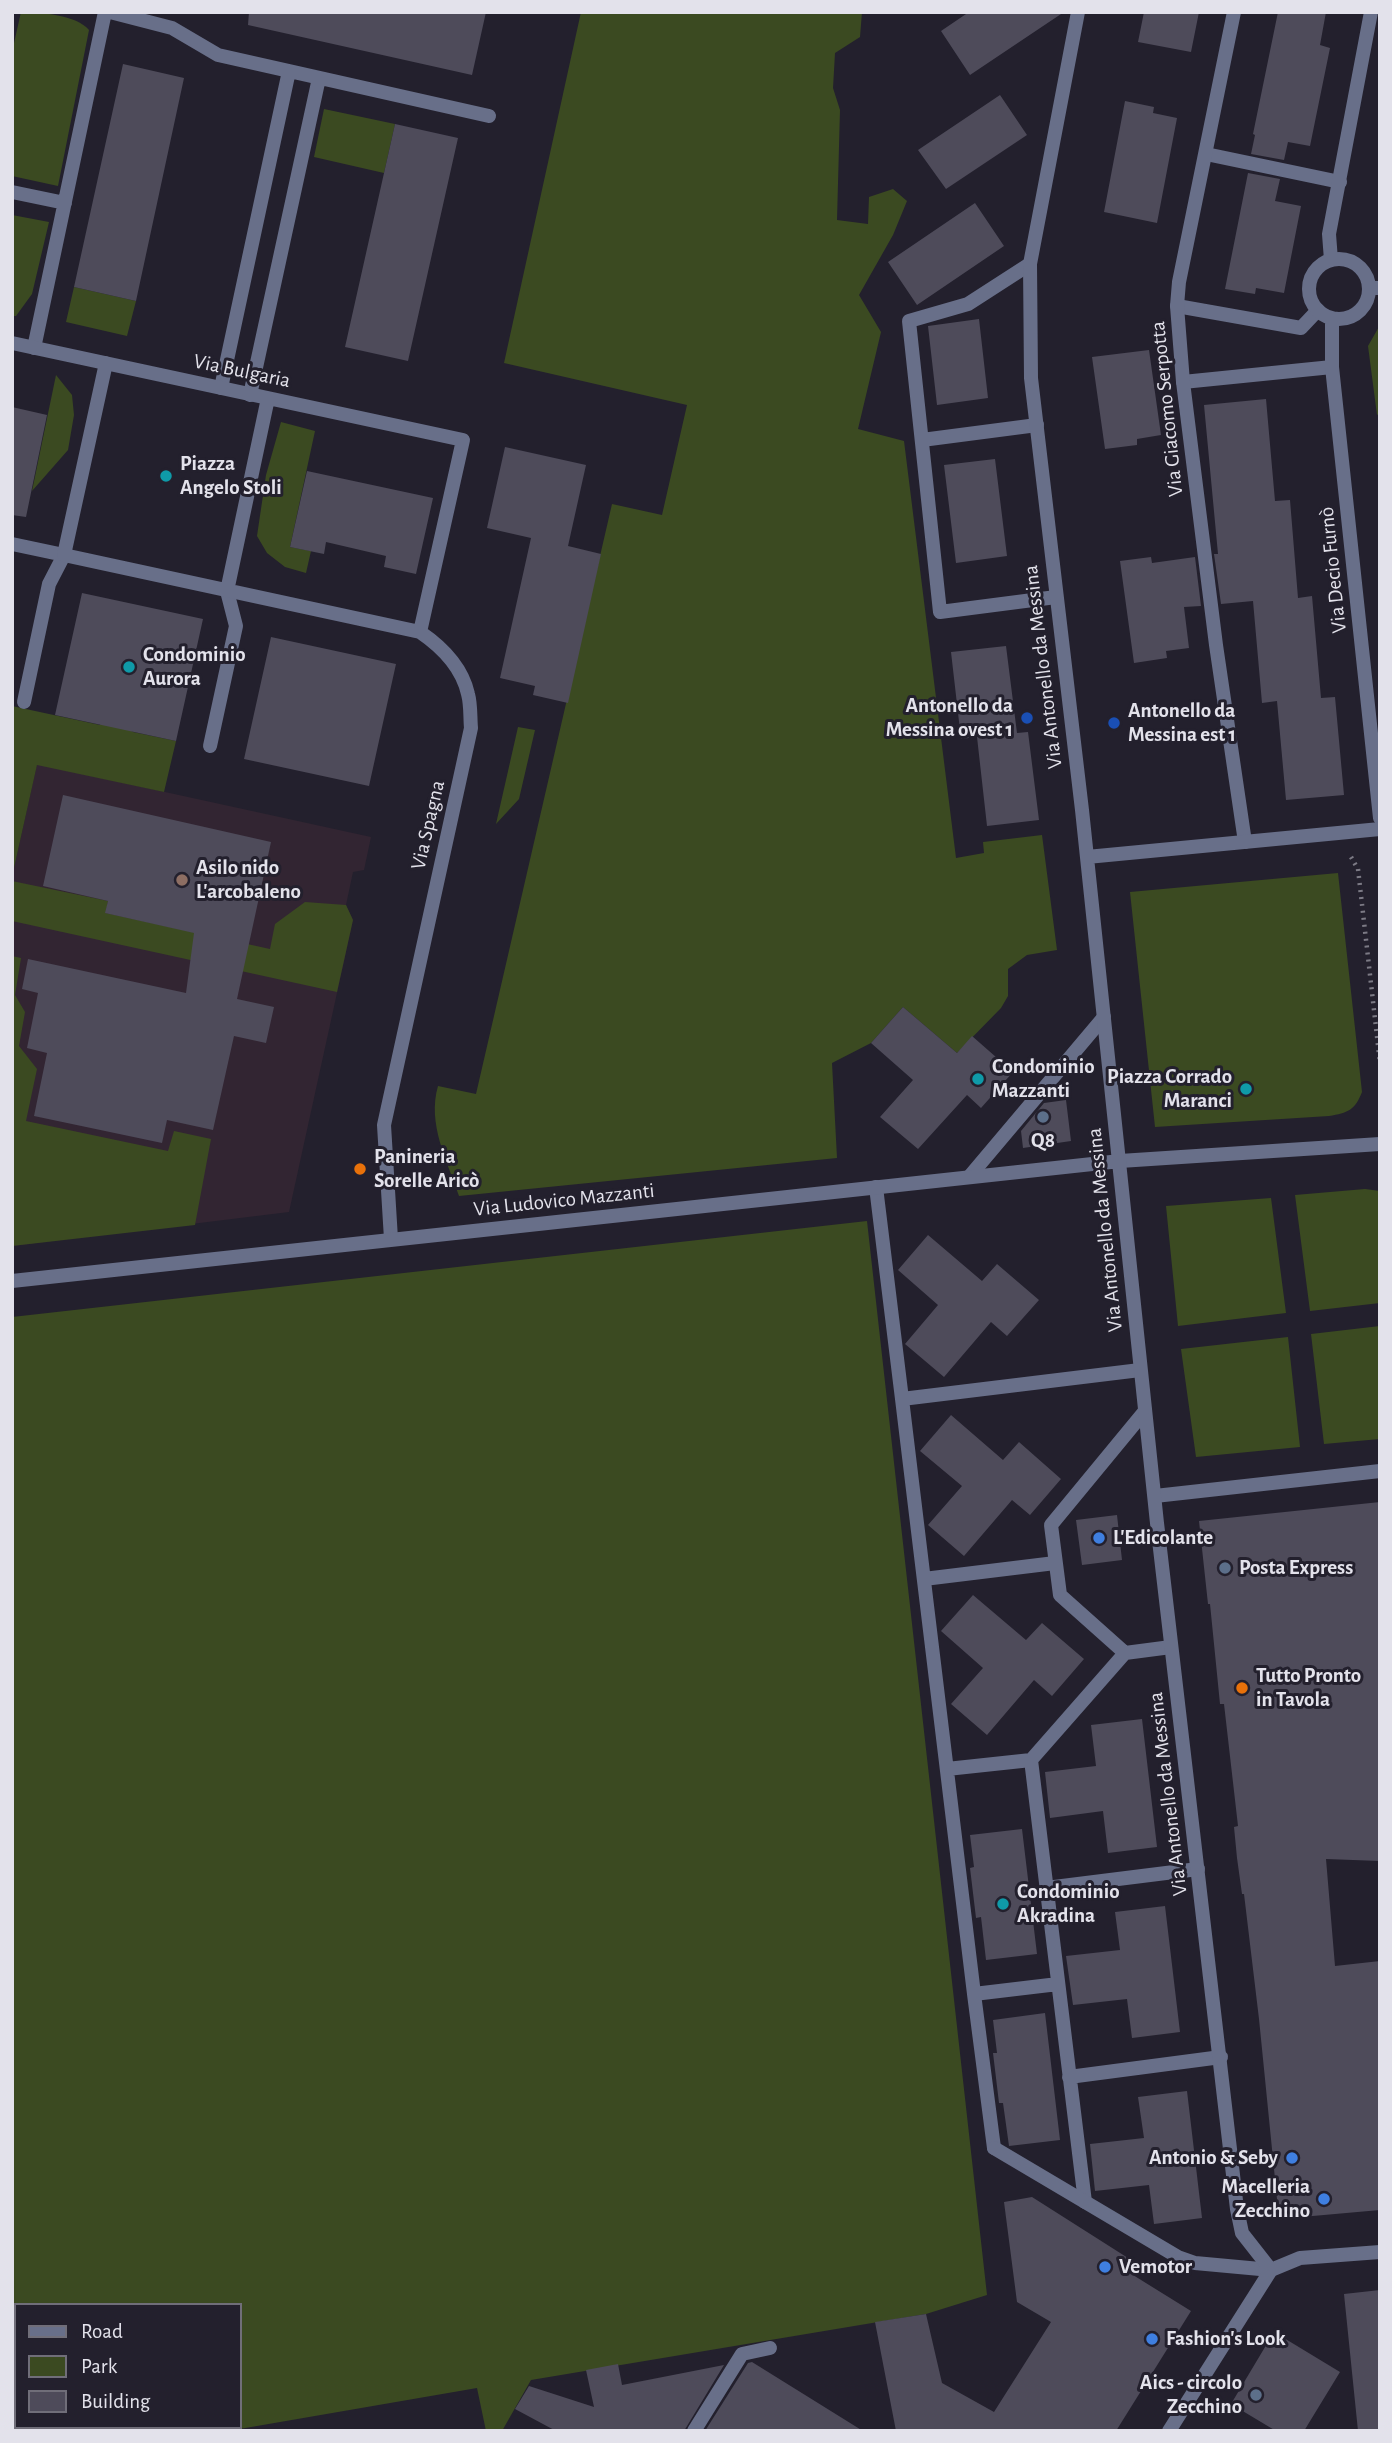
<!DOCTYPE html>
<meta charset="utf-8">
<style>
body{margin:0}
#map{position:relative;width:1392px;height:2443px;overflow:hidden;background:#23202d;font-family:"Alegreya Sans",sans-serif}
canvas{display:block}
.frame{position:absolute;inset:0;border:14px solid #e3e2eb;pointer-events:none}
.legend{position:absolute;left:14px;top:2303px;width:228px;height:126px;box-sizing:border-box;background:#23202d;border:2px solid #706e79;margin:0;padding:9px 12px;list-style:none;font-size:21px;color:#e3e2eb}
.legend li{display:flex;align-items:center;gap:14px;height:35px}
.legend b{width:35px;border:2px solid #706e79}
</style>
<div id="map">
<canvas width="1392" height="2443"></canvas>
<div class="frame"></div>
<ul class="legend">
<li><b style="height:9px;background:#686f89"></b>Road</li>
<li><b style="height:19px;background:#3b4a21"></b>Park</li>
<li><b style="height:19px;background:#4e4b5a"></b>Building</li>
</ul>
</div>
<script>
const g = document.querySelector('canvas').getContext('2d');
g.lineJoin = 'round';
function paint(path, color) {
  g.fillStyle = color;
  g.fill(path, 'evenodd');
}
function strokePath(path, color, width, dash) {
  g.strokeStyle = color;
  g.lineWidth = width;
  g.lineCap = dash ? 'butt' : 'round';
  g.setLineDash(dash || []);
  g.stroke(path);
}
function write(font, color, halo, rows, align = 'center') {
  g.font = font + ' "Alegreya Sans",sans-serif';
  g.lineWidth = 6;
  g.setLineDash([]);
  g.textBaseline = 'middle';
  g.strokeStyle = halo;
  g.fillStyle = color;
  for (const [text, x, y, turn = 0] of rows) {
    g.save();
    g.translate(x, y);
    g.rotate((+turn || 0) * Math.PI / 180);
    g.textAlign = isNaN(turn) ? turn : align;
    if (halo) g.strokeText(text, 0, 0);
    g.fillText(text, 0, 0);
    g.restore();
  }
}
paint(new Path2D(`
 M37 764 371 837 364 870 353 872 346 905 353 920 289 1212 12 1246V877Z`), '#322532');
paint(new Path2D(`
 M21 12C40 12 77 15 89 30L58 186 12 176V52Z
 M581 12H862L860 37 835 53 833 88 840 110 837 220 868 224 869 197 893 189 907 201 893 235 859 295 881 332 858 429 904 441 956 858 984 853 983 842 1042 835 1057 950 1027 955 1008 969V996L1001 1008 957 1053 903 1007 871 1043 832 1063 837 1158 459 1196C447 1160 427 1124 438 1086L476 1094 612 504 662 515 687 405 504 363Z
 M324 109 395 124 384 173 314 157Z
 M12 215 49 222 32 294 16 316H12Z
 M74 287 136 301 127 336 66 322Z
 M1380 325V413L1377 415 1368 346Z
 M56 375 72 395 74 415 68 450 32 491Z
 M281 422 315 431 290 547 311 551 306 573 285 567 267 553 257 536 266 475Z
 M12 706 100 725 103 712 133 732 176 741 164 792 37 765 12 877Z
 M518 727 535 730 519 799 496 824Z
 M1338 873 1362 1092C1355 1110 1348 1113 1329 1116L1155 1127 1130 892Z
 M12 881 108 901 106 913 270 949 275 924 305 902 346 905 353 920 337 992 12 921Z
 M12 956 21 958 15 995 25 1012 19 1046 37 1069 26 1121 168 1151 174 1131 211 1139 195 1225 12 1246Z
 M1365 1189 1380 1191V1303L1310 1311 1295 1195Z
 M1271 1198 1286 1313 1178 1326 1166 1206Z
 M867 1221 987 2295 926 2314 531 2380 502 2431H486L477 2388 228 2431H12V1317ZM16 2305H240V2427H16Z
 M1380 1326V1439L1324 1444 1311 1334Z
 M1288 1337 1300 1447 1196 1457 1181 1349Z`), '#3b4a21');
paint(new Path2D(`
 M249 12H486L472 75 248 25Z
 M969 12H1064L970 75 941 31Z
 M1144 12H1199L1191 52 1138 42Z
 M1278 12H1326L1320 45 1330 48 1310 146 1288 142 1284 160 1251 154 1255 135 1253 134Z
 M123 64 184 78 136 301 74 287Z
 M1000 95 1027 135 946 189 918 150Z
 M1125 101 1154 107 1153 113 1177 118 1157 223 1104 212Z
 M395 124 458 138 408 361 345 347Z
 M1248 173 1280 179 1275 201 1301 206 1284 293 1256 288 1255 294 1225 289Z
 M975 203 1004 246 917 305 888 262Z
 M979 319 988 398 937 405 928 326Z
 M1149 350 1161 435 1137 439V445L1105 449 1092 357Z
 M1266 399 1275 501 1290 500 1298 598 1312 596 1321 698 1335 697 1344 795 1286 800 1277 701 1262 703 1253 601 1221 604 1214 554H1218L1204 405Z
 M12 407 47 415 26 517 12 515Z
 M505 447 586 465 568 546 601 554 568 703 533 695 535 686 500 678 531 538 487 528Z
 M995 459 1007 556 956 563 944 465Z
 M307 471 433 498 416 574 384 567 386 556 326 542 324 554 290 547Z
 M1151 557 1152 563 1195 557 1201 606 1184 607 1189 648 1166 651 1167 658 1134 663 1120 561Z
 M82 593 203 619 176 741 55 715Z
 M271 637 396 664 369 786 244 759Z
 M1006 646 1017 733 1028 732 1039 820 987 826 977 737 961 739 951 652Z
 M63 795 271 842 237 999 274 1007 266 1043 234 1036 213 1130 167 1120 162 1143 34 1116 47 1053 27 1048 38 993 22 989 28 959 186 993 194 933 105 913 108 901 43 886Z
 M903 1007 957 1053 972 1036 1013 1072 981 1108 967 1095 918 1149 880 1117 913 1080 871 1043Z
 M1066 1100 1071 1141 1023 1148 1021 1131 1044 1103Z
 M928 1235 982 1281 997 1264 1039 1300 1007 1336 991 1322 944 1377 905 1344 938 1305 898 1270Z
 M951 1415 1003 1460 1019 1442 1061 1479 1030 1515 1012 1500 964 1556 928 1525 962 1486 920 1451Z
 M1380 1502V1861L1326 1859 1335 1966 1380 1961V2210L1279 2219 1259 2019 1244 1894H1242L1237 1858 1234 1827 1238 1826 1224 1704H1220L1210 1604H1208L1199 1521Z
 M1117 1515 1122 1560 1082 1565 1076 1520Z
 M973 1595 1026 1640 1042 1623 1084 1659 1052 1696 1034 1680 987 1735 951 1704 983 1668 941 1631Z
 M1142 1719 1157 1847 1108 1853 1103 1811 1050 1818 1045 1772 1096 1766 1091 1725Z
 M1022 1829 1037 1954 986 1960 981 1917 976 1918 970 1868 974 1867 970 1835Z
 M1165 1906 1180 2032 1132 2038 1127 1999 1073 2005 1066 1956 1120 1950 1115 1912Z
 M1045 2013 1060 2140 1009 2146 1003 2103H999L993 2053H997L993 2020Z
 M1187 2091 1202 2218 1154 2224 1149 2185 1095 2191 1090 2144 1144 2138 1138 2097Z
 M1032 2197 1139 2265 1133 2275 1191 2311 1116 2431H896L875 2322 926 2314 942 2383 994 2412 1051 2322 1017 2302 1004 2202Z
 M1380 2290V2431H1358L1344 2294Z
 M1274 2332 1340 2372 1304 2431H1276L1231 2404Z
 M752 2362 863 2431H705L748 2363Z
 M618 2364 622 2385 724 2365 684 2431H556L515 2409 529 2386 594 2407 586 2370Z`), '#4e4b5a');
strokePath(new Path2D(`
 M1351 857 1358 869 1380 1063`), '#7c7a85', 4.5, [2, 5]);
strokePath(new Path2D(`
 M110 12 172 28 218 55 489 116
 M1206 154 1340 182
 M12 192 65 203
 M1030 264 968 304 909 321 940 612 1056 597
 M1369 288H1380
 M1177 306 1301 328 1318 310
 M34 348 105 12
 M1183 382 1332 367
 M221 388 289 71
 M250 395 319 78
 M922 440 1037 425
 M12 544 64 555 49 584 24 702
 M210 746 236 626 227 591
 M969 1177 1104 1017
 M876 1187 902 1399
 M924 1579 1055 1563
 M1125 1653 1060 1595 1051 1525 1145 1411
 M947 1769 1031 1760
 M1046 1888 1198 1869
 M1058 1984 974 1994 902 1399 1140 1370
 M974 1994 994 2148
 M1069 2077 1221 2057
 M1085 2202 1031 1760 1125 1653 1171 1647`), '#686f89', 14);
strokePath(new Path2D(`
 M1120 1161 1380 1144`), '#686f89', 14);
strokePath(new Path2D(`
 M1234 12 1179 282 1177 306 1183 382 1216 645 1245 842
 M1309 289a30 30 0 1 1 60 0a30 30 0 1 1-60 0Z
 M1331 260 1329 234 1371 12
 M1332 318V367L1380 818
 M12 343 463 440 420 632
 M106 363 64 555 420 632C442 647 462 667 468 694 471 705 470 717 471 728L384 1125 391 1239
 M227 591 268 398
 M1155 1496 1380 1471
 M994 2148 1178 2257 1195 2263 1271 2270
 M694 2431 742 2354 770 2348`), '#686f89', 14);
strokePath(new Path2D(`
 M1078 12 1030 264 1031 378 1082 810 1157 1523 1237 2209 1242 2233 1271 2270
 M1087 857 1380 829
 M12 1281 1120 1161
 M1169 2431 1271 2270 1300 2258 1380 2252`), '#686f89', 14);
for (const [x, y, r, color] of [
 [166,476,7,"#0f9aa8"],
 [129,667,7,"#0f9aa8"],
 [1027,718,7,"#1a4fb4"],
 [1114,723,7,"#1a4fb4"],
 [182,880,7,"#8d6e63"],
 [978,1079,7,"#0f9aa8"],
 [1246,1089,7,"#0f9aa8"],
 [1043,1117,7,"#5c6f8a"],
 [360,1169,7,"#e8710a"],
 [1099,1538,7,"#3f7fe0"],
 [1225,1568,7,"#5c6f8a"],
 [1242,1688,7,"#e8710a"],
 [1003,1904,7,"#0f9aa8"],
 [1292,2158,7,"#3f7fe0"],
 [1324,2199,7,"#3f7fe0"],
 [1105,2267,7,"#3f7fe0"],
 [1152,2339,7,"#3f7fe0"],
 [1256,2395,7,"#5c6f8a"]
]) {
  const dot = new Path2D();
  dot.arc(x, y, r, 0, 2 * Math.PI);
  g.fillStyle = color;
  g.fill(dot);
  strokePath(dot, '#23202d', 2.5);
}
write('21px', '#e3e2eb', '#23202d', [
 ["Via Bulgaria",242,371,12],
 ["Via Giacomo Serpotta",1167,409,-96],
 ["Via Decio Furnò",1333,570,-96],
 ["Via Antonello da Messina",1043,667,-97],
 ["Via Spagna",428,825,-77],
 ["Via Ludovico Mazzanti",564,1200,-6],
 ["Via Antonello da Messina",1105,1230,-96],
 ["Via Antonello da Messina",1168,1794,-97]
]);
write('bold 21px', '#e3e2eb', '#23202d', [
 ["Piazza",180,464],
 ["Angelo Stoli",180,488],
 ["Condominio",143,655],
 ["Aurora",143,679],
 ["Antonello da",1013,706,"right"],
 ["Messina ovest 1",1013,730,"right"],
 ["Antonello da",1128,711],
 ["Messina est 1",1128,735],
 ["Asilo nido",196,868],
 ["L'arcobaleno",196,892],
 ["Condominio",992,1067],
 ["Mazzanti",992,1091],
 ["Piazza Corrado",1232,1077,"right"],
 ["Maranci",1232,1101,"right"],
 ["Q8",1043,1141,"center"],
 ["Panineria",374,1157],
 ["Sorelle Aricò",374,1181],
 ["L'Edicolante",1113,1538],
 ["Posta Express",1239,1568],
 ["Tutto Pronto",1256,1676],
 ["in Tavola",1256,1700],
 ["Condominio",1017,1892],
 ["Akradina",1017,1916],
 ["Antonio & Seby",1278,2158,"right"],
 ["Macelleria",1310,2187,"right"],
 ["Zecchino",1310,2211,"right"],
 ["Vemotor",1119,2267],
 ["Fashion's Look",1166,2339],
 ["Aics - circolo",1242,2383,"right"],
 ["Zecchino",1242,2407,"right"]
], 'left');
</script>
